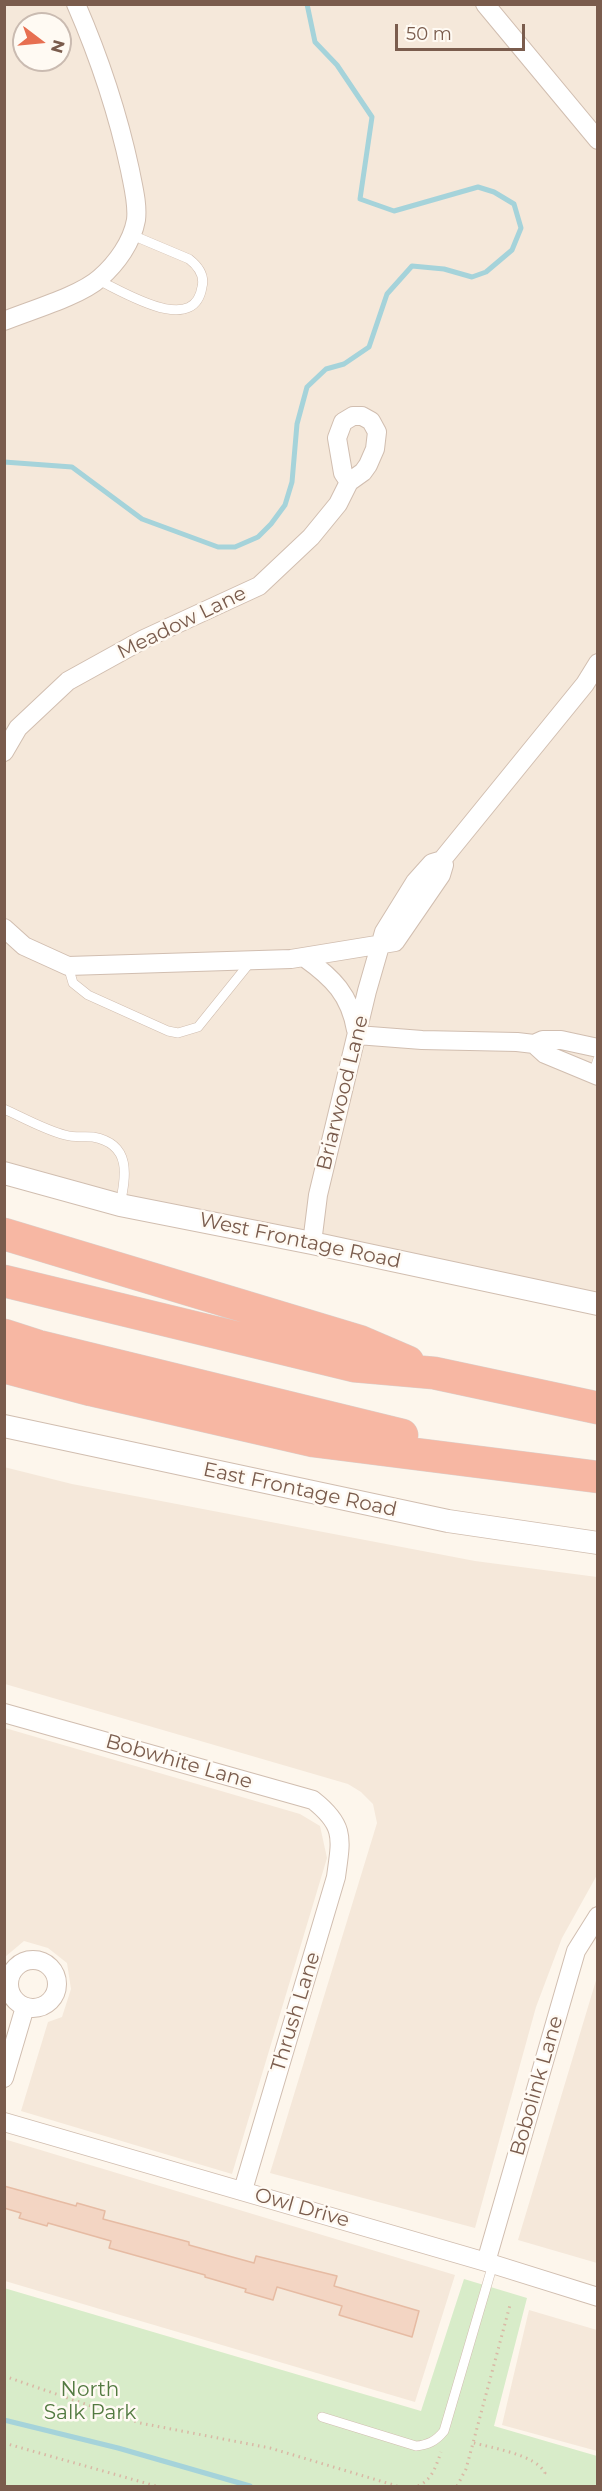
<!DOCTYPE html>
<style>
body{margin:0}
#map{position:relative;width:602px;height:2491px;overflow:hidden;background:#fdf6ec;font-family:Montserrat,sans-serif}
canvas{display:block}
.frame{position:absolute;inset:0;border:6px solid #7a5c4d;pointer-events:none}
.north{position:absolute;left:12px;top:12px;width:60px;height:60px;box-sizing:border-box;background:#fffaf3;border:2px solid #cabbb1;border-radius:50%;rotate:106deg;font-size:16px;font-weight:700;line-height:24px;text-align:center;color:#7a5c4d}
.north::after{content:'';display:block;margin:auto;width:21px;height:27px;background:#e76f51;clip-path:polygon(50% 0,100% 100%,50% 72%,0 100%)}
.scale{position:absolute;left:395px;top:24px;width:130px;height:27px;box-sizing:border-box;border:3px solid #7a5c4d;border-top:0;padding-left:8px;font-size:18px;line-height:21px;white-space:nowrap;color:#7a5c4d;-webkit-text-stroke:4px #fffaf3;paint-order:stroke}
</style>
<div id="map">
<canvas width="602" height="2491"></canvas>
<div class="frame"></div>
<div class="north">N</div>
<div class="scale">50 m</div>
</div>
<script>
const g = document.querySelector('canvas').getContext('2d');
g.lineJoin = 'round';
function paint(path, color) {
  g.fillStyle = color;
  g.fill(path, 'evenodd');
}
function strokePath(path, color, width, dash) {
  g.strokeStyle = color;
  g.lineWidth = width;
  g.lineCap = dash ? 'butt' : 'round';
  g.setLineDash(dash || []);
  g.stroke(path);
}
function write(font, color, halo, rows, align = 'center') {
  g.font = font + ' Montserrat,sans-serif';
  g.lineWidth = 5;
  g.setLineDash([]);
  g.textBaseline = 'middle';
  g.strokeStyle = halo;
  g.fillStyle = color;
  for (const [text, x, y, turn = 0] of rows) {
    g.save();
    g.translate(x, y);
    g.rotate((+turn || 0) * Math.PI / 180);
    g.textAlign = isNaN(turn) ? turn : align;
    if (halo) g.strokeText(text, 0, 0);
    g.fillText(text, 0, 0);
    g.restore();
  }
}
paint(new Path2D(`
 M4 5H597V1304L5 1173ZM24 24H60V60H24Z
 M4 1467 72 1484 475 1561 597 1577V1875L562 1938 536 2007 475 2228 270 2173 377 1823 373 1804 361 1792 348 1784 5 1684Z
 M5 1728 300 1814 320 1826 327 1858 232 2174 21 2111 48 2022 62 2017 71 1989 67 1963 48 1948 24 1941 5 1957Z
 M597 1977V2263L518 2240Z
 M4 2139 455 2275 415 2402 5 2281Z
 M529 2310 597 2330V2451L502 2425Z`), '#f5e8da');
paint(new Path2D(`
 M464 2279 527 2298 494 2426 597 2456V2486H5L4 2288 421 2411Z`), '#d8ecc9');
strokePath(new Path2D(`
 M4 462 72 467 142 519 218 547H235L258 537 271 524 285 505 292 482 297 424 307 387 326 369 344 364 369 347 387 294 412 266 444 269 472 277 486 272 512 250 521 228 514 204 494 192 478 187 394 211 360 199 372 117 337 65 315 42 307 4
 M4 2420 118 2448 250 2486`), '#a5d3da', 5);
const building = new Path2D(`
 M4 2186 76 2206 77 2203 105 2211 103 2219 189 2242V2245L254 2263 256 2256 337 2276 334 2286 419 2311 412 2337 339 2315 342 2306 277 2287 273 2300 245 2292 246 2289 205 2277V2275L109 2248 111 2241 48 2223 47 2226 19 2218 21 2213 4 2208Z`);
paint(building, '#f3d5c3');
strokePath(building, '#e6bba3', 1.5);
const service = new Path2D(`
 M98 280C122 291 194 337 202 287 205 275 198 266 189 259L132 235
 M68 966 73 983 88 995 168 1031 178 1033 198 1027 252 960
 M593 1074 598 1059
 M4 1109C24 1118 45 1130 65 1135 75 1138 84 1136 93 1137 132 1144 126 1176 120 1205
 M322 2417 416 2446C428 2445 436 2441 444 2431L493 2264`);
const minor = new Path2D(`
 M485 4 598 140
 M4 321C31 310 80 296 100 278 117 263 132 242 136 220 138 204 133 186 130 170 118 114 99 57 76 4
 M4 752 18 728 68 681 144 639 259 586 311 537 338 504 349 482 363 472 368 465 375 449 377 432 371 421 362 416H353L343 422 337 438 343 473 349 482
 M4 928 24 946 68 966 291 959 395 942 441 875 444 865 442 860
 M305 958C333 978 350 995 356 1030
 M357 1035 422 1040 517 1042 534 1044 543 1040H561L598 1048
 M534 1044 545 1054 598 1076
 M312 1243 318 1195 367 991 384 932 415 882 432 863 442 860 585 684 598 663
 M4 1713 313 1800C346 1826 341 1839 336 1877L243 2190
 M9 1984a24 24 0 1 1 48 0a24 24 0 1 1-48 0Z
 M4 2078 25 2007
 M4 2122 486 2262 598 2297
 M486 2262 576 1951 598 1916`);
const tertiary = new Path2D(`
 M4 1173 120 1205 312 1243 598 1304
 M4 1426 448 1521 598 1543`);
const motorway = new Path2D(`
 M4 1234 359 1341 408 1362
 M4 1281 354 1366 434 1373 598 1408
 M4 1335 38 1346 402 1435
 M4 1367 91 1390 313 1441 598 1477`);
strokePath(service, '#d1beb0', 10);
strokePath(minor, '#d1beb0', 20);
strokePath(tertiary, '#d1beb0', 24);
strokePath(motorway, '#dad1cd', 33);
strokePath(new Path2D(`
 M4 2376 140 2423 270 2448 397 2486
 M4 2443 156 2486
 M474 2443C493 2448 536 2455 545 2473L543 2476
 M418 2486C432 2480 436 2466 441 2452
 M457 2486 466 2469 510 2305`), '#d9b8a5', 3, [1.5, 4.5]);
strokePath(service, '#fff', 9);
strokePath(minor, '#fff', 18);
strokePath(tertiary, '#fff', 22);
strokePath(motorway, '#f7b7a3', 32);
write('20px', '#7a5c4d', '#fffaf3', [
 ["Meadow Lane",182,623,-26],
 ["Briarwood Lane",343,1093,-76],
 ["West Frontage Road",300,1241,12],
 ["East Frontage Road",300,1490,12],
 ["Bobwhite Lane",179,1762,16],
 ["Thrush Lane",296,2012,-73],
 ["Bobolink Lane",537,2086,-74],
 ["Owl Drive",302,2208,16]
]);
write('20px', '#537a41', '#fffaf3', [
 ["North",90,2390],
 ["Salk Park",90,2413]
]);
</script>
